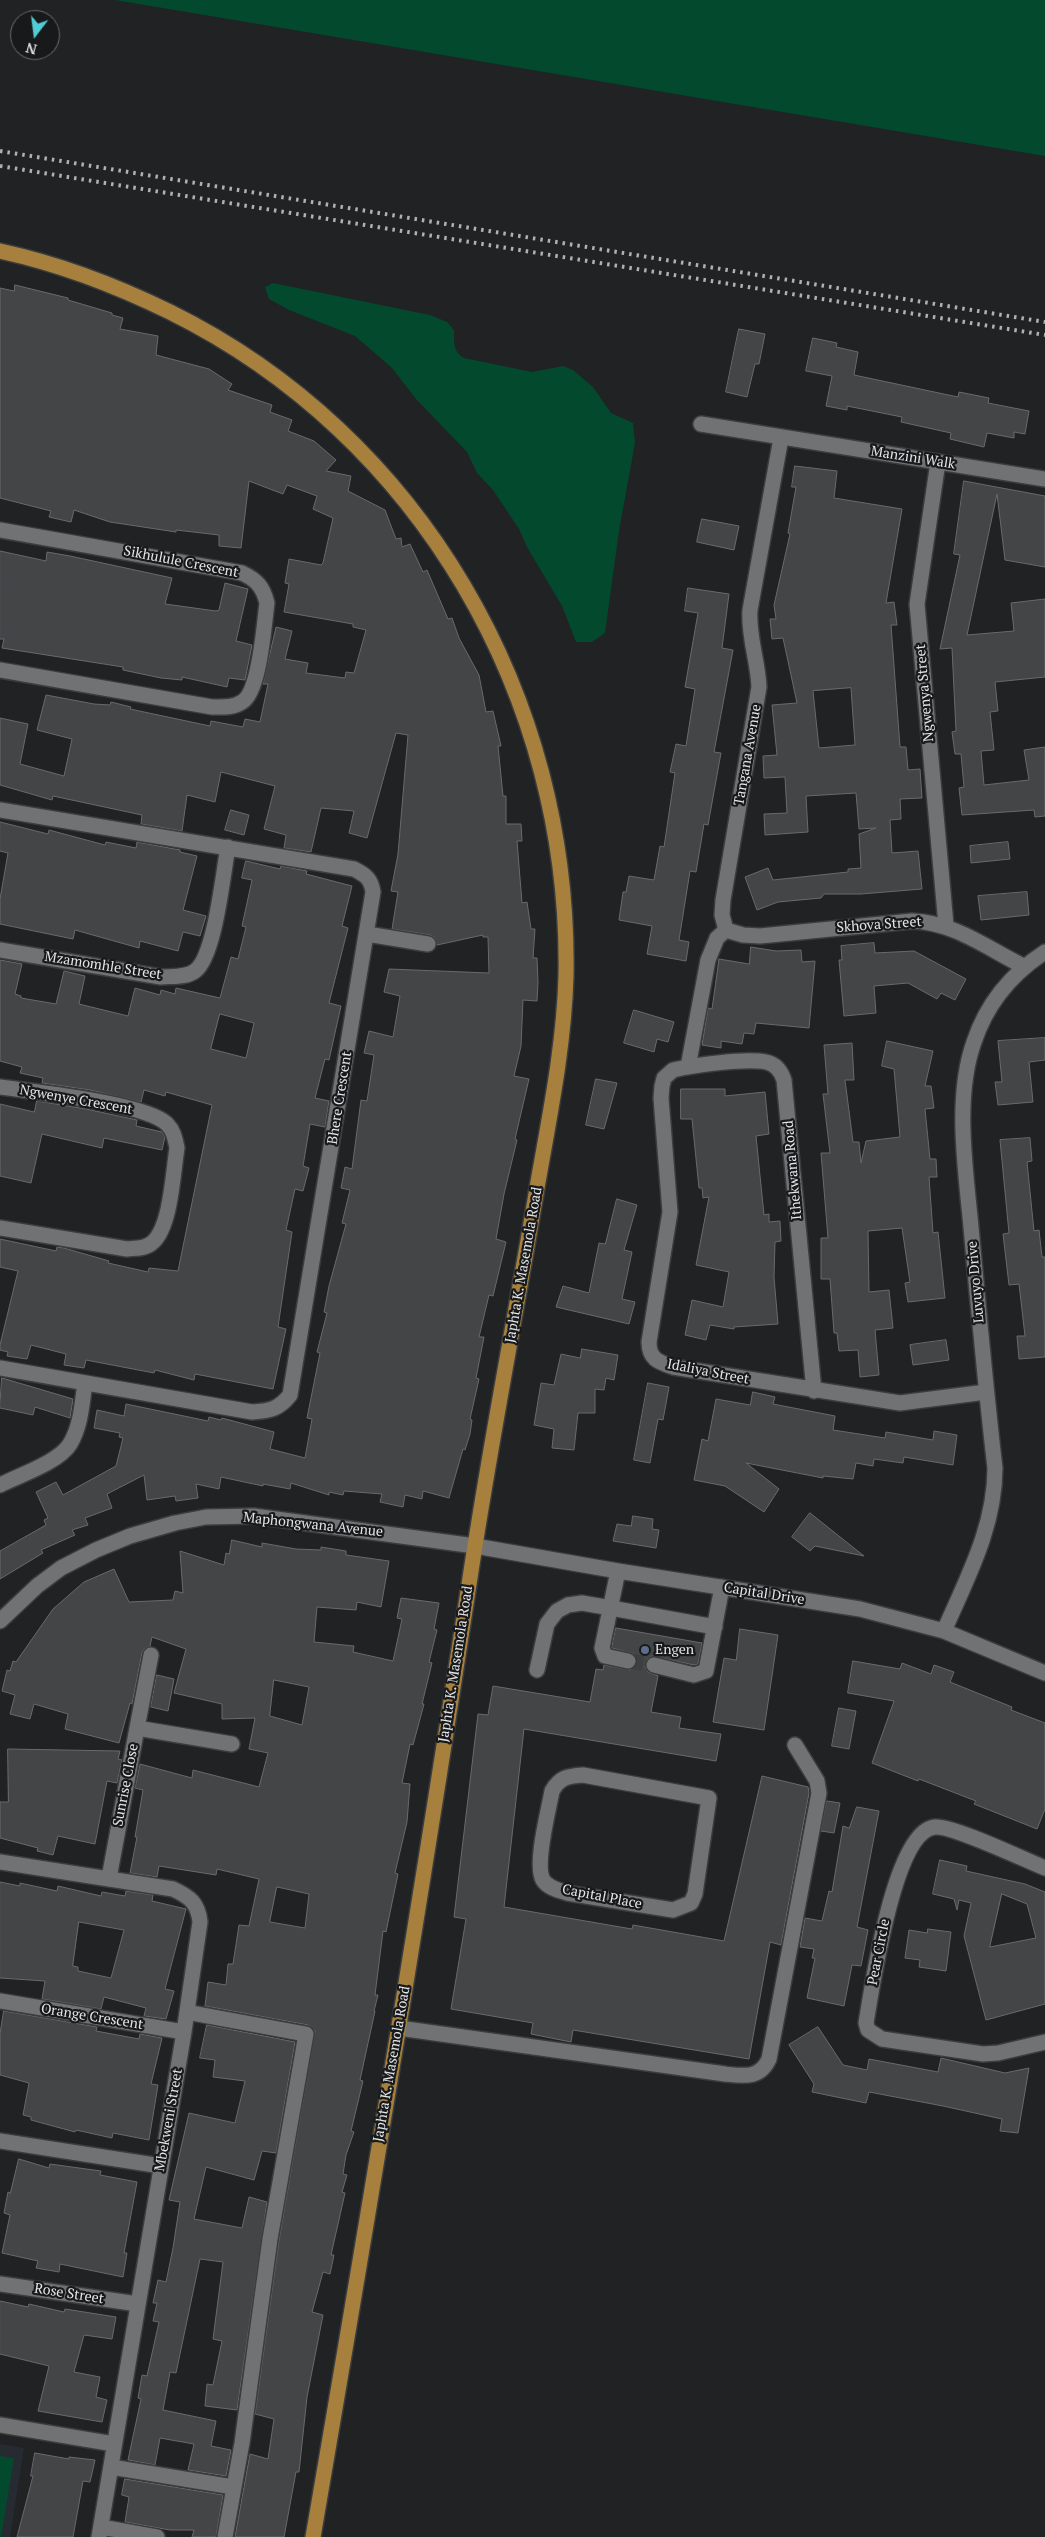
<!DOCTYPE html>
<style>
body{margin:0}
#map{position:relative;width:1045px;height:2537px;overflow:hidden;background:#202224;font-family:"PT Serif",serif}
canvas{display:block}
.north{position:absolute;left:10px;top:10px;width:50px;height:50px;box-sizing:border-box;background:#17191b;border:1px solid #696b6d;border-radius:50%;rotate:195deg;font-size:14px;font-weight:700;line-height:20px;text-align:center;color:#e4e5e7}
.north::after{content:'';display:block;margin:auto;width:18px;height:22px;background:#51ccd4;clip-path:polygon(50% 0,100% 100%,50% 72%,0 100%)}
</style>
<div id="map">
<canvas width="1045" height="2537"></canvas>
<div class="north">N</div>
</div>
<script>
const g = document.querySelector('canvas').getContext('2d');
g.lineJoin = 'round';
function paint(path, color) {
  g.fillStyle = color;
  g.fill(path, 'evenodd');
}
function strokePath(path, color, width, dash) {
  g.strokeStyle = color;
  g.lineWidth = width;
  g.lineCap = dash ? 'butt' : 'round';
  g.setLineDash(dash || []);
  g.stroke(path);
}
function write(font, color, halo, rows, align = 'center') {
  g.font = font + ' "PT Serif",serif';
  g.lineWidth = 4.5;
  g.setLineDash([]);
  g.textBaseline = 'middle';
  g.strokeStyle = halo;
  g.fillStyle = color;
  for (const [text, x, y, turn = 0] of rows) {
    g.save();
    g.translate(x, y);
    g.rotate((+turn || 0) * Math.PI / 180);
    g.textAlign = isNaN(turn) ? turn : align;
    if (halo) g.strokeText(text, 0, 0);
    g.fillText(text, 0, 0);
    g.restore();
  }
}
paint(new Path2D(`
 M0 2444 24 2448 10 2537H0Z`), '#262b32');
paint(new Path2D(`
 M115 0H1045V156Z
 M273 283 430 315 447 322 454 330C454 342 453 352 464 358L532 372 563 366 573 370 593 387 611 413 633 423 635 443 619 531 605 633 592 642H576L562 606 527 547 519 529 493 490 477 473 467 452 416 399 392 368 355 336 289 310 269 299 265 287Z
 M0 2456 14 2458 1 2537H0Z`), '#03492e');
const building = new Path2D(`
 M15 285 68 298V300L112 313V315L123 318 120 329 158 336 156 355 209 369 232 384 228 390 272 405 270 412 292 420 288 431 314 441 336 460 326 471 351 476 348 491 385 510 396 539 401 538 402 547 410 544 423 572 427 570 448 619 452 618 459 638 479 675 486 712 493 711 501 746H498L503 796H506V824H521L522 841H517L522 903 527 902 531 929H535L533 958H537L538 982 537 1001 523 1000 521 1046 514 1076 529 1079 515 1139 517 1140 504 1194 496 1239 506 1242 493 1296 489 1295 479 1337H484L476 1378 479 1379 470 1419 472 1420 470 1434 465 1450 463 1449 449 1498 423 1491 422 1499 405 1495 403 1507 380 1502 382 1494 344 1491 343 1495 329 1492V1495L291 1483 290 1489 263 1484V1486L221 1477 219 1489 196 1484 198 1498 176 1501 175 1496 147 1500 144 1475 107 1494 112 1508 85 1518 88 1525 72 1530 75 1535 41 1550 43 1553 0 1579V1551L46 1525 44 1520 48 1518 36 1492 56 1482 63 1495 116 1466 123 1438 119 1437 120 1433 94 1428 97 1410 124 1416 126 1404 208 1421 209 1417 221 1420 222 1418 274 1432 270 1449 305 1458 312 1419 307 1418 320 1353 317 1352 327 1313 324 1312 329 1286 346 1224 342 1223 350 1190 341 1188 345 1167 352 1169 361 1100 367 1101 374 1055 364 1053 369 1031 393 1037 400 996 384 992 389 969 489 973 488 937H483V935L437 945 434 937 430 935 392 929 398 892 391 891 398 854 408 735 396 733 367 838 349 833 354 811 321 808 311 852 284 848 286 835 264 829 275 786 221 772 215 802 187 795 182 831 141 824 142 815 53 796 52 800 0 785V718L28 724 20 764 64 776 72 739 37 730 46 695 94 704 110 705 111 702 131 707 130 709 210 726 211 721 243 727 245 719 260 722 268 684H263L276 627 292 631 285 659 308 663 306 673 345 678 346 672 354 673 366 630 353 627V624L284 612 289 584 285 583 289 559 321 565 323 563 333 518 313 509 317 496 287 485 283 494 249 481 241 548 219 546V535L176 530V532L110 522 74 510 71 522 49 517 51 511 0 498V288L14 291Z
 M739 329 765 334 759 364H755L747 397 726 392Z
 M813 338 837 343 836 347 858 352 854 375 958 397 959 392 989 398 988 403 1029 411 1025 434 1014 432V438L987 433 984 447 950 439 951 433 901 422 902 417 847 406V410L826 406 832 376 806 371Z
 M795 466 837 471 834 498 902 509 886 603 894 602 897 625H891L900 747H906L908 770 920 769 922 798 900 799 901 819 890 820 892 853 918 851 922 889 861 894H824L821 898 778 902 757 910 745 877 768 868 773 880 848 872V869L861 868 859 834 876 828 859 829 856 793 806 796 808 832 765 835 764 814 787 813 785 777 764 778 763 756 777 755 772 705 797 703 783 638 772 639 770 619H776L774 605 790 534 788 533 796 487H792ZM851 688 855 745 819 748 813 691Z
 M964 481 1045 496V567L1005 560 997 494 967 635 1014 631 1011 603 1045 599V677L995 682 998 711 990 712 994 750 981 751 984 785 1029 780 1024 750 1045 747V816L1035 817 1034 810 962 815 959 788 964 787 961 754H955L952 732 956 731 952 648 940 649 960 555 954 554Z
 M702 519 739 526 734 550 697 542Z
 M0 551 46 561 47 552 70 556 172 578 165 604 216 611 219 610 225 583 248 589 236 641 252 645 245 680 229 678 227 687 182 677V680L161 678 123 670V667L2 648 4 639H0Z
 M688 588 729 594 722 648 733 650 714 752 721 753 708 825 704 824 696 872 690 871 679 940 689 942 686 961 647 954 652 926 619 920 623 892H626L629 876 654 880 660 846 664 847 675 773 670 772 676 744 686 746 695 689 685 687 698 613 685 611Z
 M231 810 249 815 244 835 225 830Z
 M0 822 48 834 49 830 105 845 106 842 136 848 137 842 180 850V852L197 856 183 910 206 916 200 936 183 932 178 951 140 941 139 948 75 930 73 939 0 924V899L8 853 0 851Z
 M1008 842 1010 859 971 863 970 846Z
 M246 861 280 869 281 866 307 871 306 874 352 886 342 926 348 928 329 1003 341 1006 329 1060 325 1059 315 1098 329 1101 325 1127 310 1124 303 1166 309 1168 303 1191 295 1189 286 1230 292 1232 278 1327 286 1329 273 1389 195 1374 194 1380 155 1370 154 1373 86 1360 84 1368 64 1365 66 1354 31 1345 27 1359 7 1356 8 1352 0 1350V1345L18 1271 0 1267V1239L56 1251 57 1247 64 1248 109 1261 108 1263 148 1272 149 1268 178 1271 212 1105 166 1092 165 1096 144 1090 141 1102 90 1090 42 1083 43 1078 20 1073 22 1067 0 1061V960L22 964 15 994 21 996V998L56 1004 64 971 85 976 79 1004 128 1016 135 988 160 995 161 990 175 994 176 988 220 998 231 957 238 959 246 927 242 926 252 880 242 878ZM220 1014 254 1023 246 1058 211 1049Z
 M1027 892 1029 915 981 920 978 896Z
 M874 943 875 953 914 951 966 979 955 1000 941 993 937 999 908 983 874 986 876 1013 844 1016 839 960H842L841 946Z
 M751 947 776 951 801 950 802 962 815 961 809 1028 756 1023 754 1034 744 1033 742 1044 721 1041V1048L702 1045 708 1008 712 1009 719 959 749 964Z
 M634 1010 674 1022 668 1042 657 1039 654 1052 624 1043Z
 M1045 1038V1060L1029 1062 1033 1102 998 1105 995 1082H1002L998 1041Z
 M887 1041 933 1051 925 1086H931L934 1108 925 1109 930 1159H936L937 1177H929L933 1233 938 1232 945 1298 908 1302 905 1283 910 1282 902 1228 868 1231 869 1292 889 1290 893 1328 875 1330 879 1375 860 1377 858 1350 839 1351 837 1333H834L830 1279H821V1238H828L821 1153H830L823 1094H828L824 1045 852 1043 854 1080H845L853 1142H859L861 1163 866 1141 900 1137 894 1069 882 1066Z
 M596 1079 617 1083 604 1129 586 1125Z
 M681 1089H725V1096L765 1092 769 1134 756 1136 764 1215 769 1214V1222L780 1221 781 1241 775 1242 774 1277 778 1324 734 1327V1329L710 1325 706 1340 685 1335 692 1300 723 1307 729 1272 696 1265 709 1197 703 1198 702 1188H699L692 1119H681Z
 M37 1101 86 1109 137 1120 136 1126 162 1132 165 1137 162 1150 104 1138 102 1148 42 1134 31 1183 0 1176V1104L34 1112Z
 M1030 1138 1032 1161 1027 1162 1034 1231 1039 1230 1042 1257H1045V1357L1019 1359 1017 1336H1025L1019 1284 1009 1285 1003 1234 1009 1233 1000 1140Z
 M617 1199 637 1205 624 1250 632 1252 622 1299 635 1302 629 1324 556 1307 563 1286 589 1293 599 1243 605 1244Z
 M946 1340 949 1360 913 1365 910 1345Z
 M582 1349 618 1355 614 1380 606 1378 604 1390 595 1389V1413H578L574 1450 552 1448 554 1429 534 1425 541 1383 554 1385 561 1354 580 1358Z
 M2 1378 73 1399 70 1418 35 1407 33 1415 0 1408Z
 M648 1383 669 1387 663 1420 658 1419 650 1463 634 1460Z
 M753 1392 775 1397 773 1404 835 1416 833 1430 885 1438 886 1432 933 1440 934 1431 957 1435 953 1465 904 1457 903 1463 874 1459 873 1466 856 1463 853 1479 823 1476V1478L746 1463 779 1489 764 1512 725 1486 694 1480 702 1439 708 1441 716 1399 750 1405Z
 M810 1513 864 1556 815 1546 810 1551 792 1537Z
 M633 1516 653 1519 652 1529 659 1530 656 1548 613 1541 617 1524 631 1526Z
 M232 1540 262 1547V1543L296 1549 321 1550V1547L346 1551V1555L389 1561 381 1607 357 1602 356 1610 317 1607 314 1642 354 1646 353 1652 393 1661 402 1619 397 1618 401 1598 439 1603 434 1629 437 1630 429 1662 432 1663 422 1704H424L413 1745 410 1744 402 1783 410 1784 407 1822 395 1873 398 1874 386 1932 383 1931 375 1995H378L374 2011H375L360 2080 363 2081 351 2131 354 2132 346 2155 343 2174 347 2175 342 2192 345 2193 331 2255H334L330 2274 323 2272 312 2312 323 2315 307 2397 299 2472H296L284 2537H235L250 2454 268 2459 274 2419 255 2414 279 2240 315 2031 308 2025 205 2006 208 1982 226 1985 228 1964H233L239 1925 249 1926 259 1879 217 1869 216 1875 159 1866 157 1877 130 1873 137 1837H135L143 1790 135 1788 140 1764 192 1778 193 1770 259 1787 268 1753 249 1749 255 1718 222 1719V1704L174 1693 186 1649 152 1637 150 1646 144 1649 142 1653 132 1704 130 1703 119 1743 65 1729 68 1714 34 1704 30 1719 10 1714 15 1695 2 1691 7 1670 10 1671 13 1661 16 1662 53 1609 84 1582 114 1569 129 1602 173 1600 175 1591 183 1593 180 1551 224 1565 226 1553 229 1554ZM274 1680 309 1687 302 1725 270 1716ZM277 1887 309 1894 305 1928 270 1922Z
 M616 1628 702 1643 698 1664 694 1665 652 1656 647 1659 645 1667 648 1672 658 1676 651 1712 681 1717 679 1728 721 1734 716 1761 524 1729 504 1907 632 1929 633 1925 724 1941 762 1776 808 1787 809 1793 781 1945 770 1942 749 2059 573 2030 571 2042 531 2034 533 2023 451 2009 466 1919 454 1917 478 1714 488 1715 493 1686 590 1702 596 1669 603 1670 604 1665 630 1670 637 1663 634 1654 612 1648Z
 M740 1629 778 1635 764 1730 713 1722 724 1658 736 1660Z
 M853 1661 900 1669 902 1663 931 1674 934 1665 954 1672 950 1682 1012 1707 1011 1710 1045 1723V1809L1037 1829 974 1804 976 1801 919 1779 918 1781 872 1763 894 1701 848 1693Z
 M157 1675 174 1679 168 1711 151 1707Z
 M839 1708 856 1711 849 1749 832 1746Z
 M8 1749 120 1751 118 1759 122 1760 117 1783 107 1781 95 1844 58 1836 53 1855 37 1851 38 1848 0 1838V1802H8Z
 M827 1801 840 1803 834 1833 821 1831Z
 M857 1807 879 1811 857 1927 868 1930 861 1966 852 1965 844 2006 807 1998 815 1958H812L814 1949 800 1947 805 1918 822 1921 829 1891 832 1892 843 1826 849 1828Z
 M940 1860 967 1866 966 1871 1025 1884 1045 1892V2004L986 2020 964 1936 971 1903 959 1900 957 1910 954 1899 933 1894ZM1002 1894 1027 1904 1036 1938 990 1947Z
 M0 1882 20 1886V1883L57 1891 58 1886 101 1896 102 1892 125 1896 126 1891 153 1895 152 1901 186 1909 165 1989 174 1991 166 2019 144 2016 146 2008 104 1997 101 2009 42 1999 45 1981 0 1978ZM79 1922 124 1930 111 1978 78 1971V1967L73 1966Z
 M928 1929 951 1932 946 1971 919 1967 920 1960 905 1958 909 1930 927 1933Z
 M4 2011 97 2027 96 2031 139 2039 140 2034 162 2038 151 2084 158 2085 149 2140 113 2133 112 2138 76 2130 75 2132 31 2120V2117L23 2115 29 2083 0 2075V2034Z
 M207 2025 295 2042 276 2153 262 2151 254 2180 206 2167 194 2219 242 2228 249 2197 267 2202 237 2410 205 2406 207 2384 213 2385 222 2341 213 2339 223 2262 200 2259 176 2373 170 2372 163 2410 216 2421 211 2446 231 2450 226 2476 188 2470 194 2444 160 2438 155 2465 128 2460 141 2399 138 2398 142 2375 147 2376 159 2322 153 2321 157 2303H153L158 2280 166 2282 173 2248 180 2202 169 2200 189 2113 235 2123 245 2081 213 2077 215 2060 200 2058Z
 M818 2027 843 2065 867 2070 869 2059 938 2072 941 2058 1005 2073 1029 2068 1018 2133 1000 2131 1002 2119 943 2106 869 2092 866 2103 812 2092 814 2084 789 2045Z
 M19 2159 49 2168 50 2164 101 2171 100 2175 137 2182 124 2253H127L123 2277 60 2264 59 2272 36 2268 38 2261 2 2253 10 2215 4 2213 8 2192 10 2193Z
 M0 2301 28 2307 29 2304 64 2312 65 2309 116 2317 112 2339 84 2335 74 2372 100 2377 96 2397 107 2400 102 2422 38 2411 49 2366 0 2354Z
 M35 2453 69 2459V2457L95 2460 90 2482 83 2481 73 2537H17L33 2476H31Z
 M125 2479 223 2495 216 2537H192L194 2530H170L125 2522 129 2497 122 2495Z`);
paint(building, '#434547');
strokePath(building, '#686a6c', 1);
strokePath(new Path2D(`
 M628 1661 654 1665`), '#3d3f41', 15, [15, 8]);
const minor = new Path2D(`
 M701 424 1045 479
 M938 462 917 604 946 925
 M0 530 242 573C257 580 263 587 267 603 264 624 260 692 242 702 233 708 223 707 212 707L0 670
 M0 810 354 869C366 875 371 879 373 892L290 1395C279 1409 270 1411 252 1412L0 1368
 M726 930 722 915 723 900 759 687C758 661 748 636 750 610L781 438
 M726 930 743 935 760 936 912 921C953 922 987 948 1023 966
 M367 934 428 944
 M0 950 161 977C172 976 186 978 195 971 215 957 223 873 228 847
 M688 1067 708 960 717 938 726 930
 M0 1087C34 1092 145 1103 167 1124 174 1131 175 1139 177 1148 173 1172 171 1226 153 1242 146 1249 136 1248 127 1249L0 1228
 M814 1391 784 1080C781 1071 776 1064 766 1062 745 1058 695 1065 673 1070L664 1078 662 1086 661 1098 670 1212 649 1342C649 1359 658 1362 673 1367L900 1403 986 1392
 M0 1485C20 1475 59 1462 70 1444 81 1426 82 1403 85 1383
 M618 1571 602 1648 605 1656 628 1661
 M0 1621 37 1586 61 1568 96 1550 130 1536 175 1523 206 1517 254 1516 475 1546 618 1571 860 1609 944 1631 1045 1673
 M944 1631C967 1578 995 1527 995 1468 986 1392 979 1315 972 1238 967 1177 953 1101 974 1042 987 1003 1011 974 1045 952
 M654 1665 694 1675 706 1671 722 1587
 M537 1670 547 1624 557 1611 568 1605 582 1603 611 1608 715 1627
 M137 1728 151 1655
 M583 1775 709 1798 695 1894 691 1903 673 1910 567 1893C558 1890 548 1888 543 1880 534 1864 549 1809 552 1791 560 1777 568 1776 583 1775Z
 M0 1862 173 1889C190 1897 198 1903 200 1922L184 2032 99 2537
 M1045 1868C1025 1860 952 1825 935 1827 894 1831 872 1988 866 2023L868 2030 882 2039 983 2054 998 2053 1045 2042
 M109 1878 137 1728 232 1744
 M0 2001 184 2032
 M187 2012 306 2034 270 2239 242 2443 225 2537
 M399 2028 725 2074C744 2076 760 2079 769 2059L819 1793 817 1781 795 1745
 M0 2141 161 2166
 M0 2284 138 2304
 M0 2425 114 2444
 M111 2467 233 2487
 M101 2527 157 2537`);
const major = new Path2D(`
 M0 251C60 264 115 285 170 312 421 436 571 698 566 976 564 1046 550 1114 538 1182 516 1314 490 1445 470 1578 421 1898 368 2218 313 2537`);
strokePath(minor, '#3a3c3d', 18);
strokePath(major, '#3a3c3d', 18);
strokePath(minor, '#707274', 15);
strokePath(major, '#a7803e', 15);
strokePath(new Path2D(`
 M0 151 1045 322
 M0 166 1045 335`), '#b0b1b3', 4, [2.5, 5]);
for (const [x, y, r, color] of [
 [645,1650,5,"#5c6f8a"]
]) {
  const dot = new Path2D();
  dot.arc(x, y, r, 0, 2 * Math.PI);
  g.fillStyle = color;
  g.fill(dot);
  strokePath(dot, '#17191b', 2);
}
write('14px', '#e4e5e7', '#17191b', [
 ["Manzini Walk",913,458,9],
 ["Sikhulule Crescent",181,562,11],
 ["Ngwenya Street",925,693,-95],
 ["Tangana Avenue",748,755,-80],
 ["Skhova Street",879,925,-4],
 ["Mzamomhle Street",103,966,9],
 ["Bhere Crescent",340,1098,-81],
 ["Ngwenye Crescent",76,1100,10],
 ["Ithekwana Road",793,1170,-95],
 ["Japhta K. Masemola Road",524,1265,-80],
 ["Luvuyo Drive",976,1282,-95],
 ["Idaliya Street",708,1372,11],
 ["Maphongwana Avenue",313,1525,6],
 ["Capital Drive",764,1594,9],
 ["Japhta K. Masemola Road",456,1664,-81],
 ["Sunrise Close",126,1785,-79],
 ["Capital Place",602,1897,11],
 ["Pear Circle",879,1952,-79],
 ["Orange Crescent",92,2017,9],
 ["Japhta K. Masemola Road",392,2064,-80],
 ["Mbekweni Street",169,2120,-80],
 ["Rose Street",69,2294,9]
]);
write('14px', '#e4e5e7', '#17191b', [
 ["Engen",655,1650]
], 'left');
</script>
